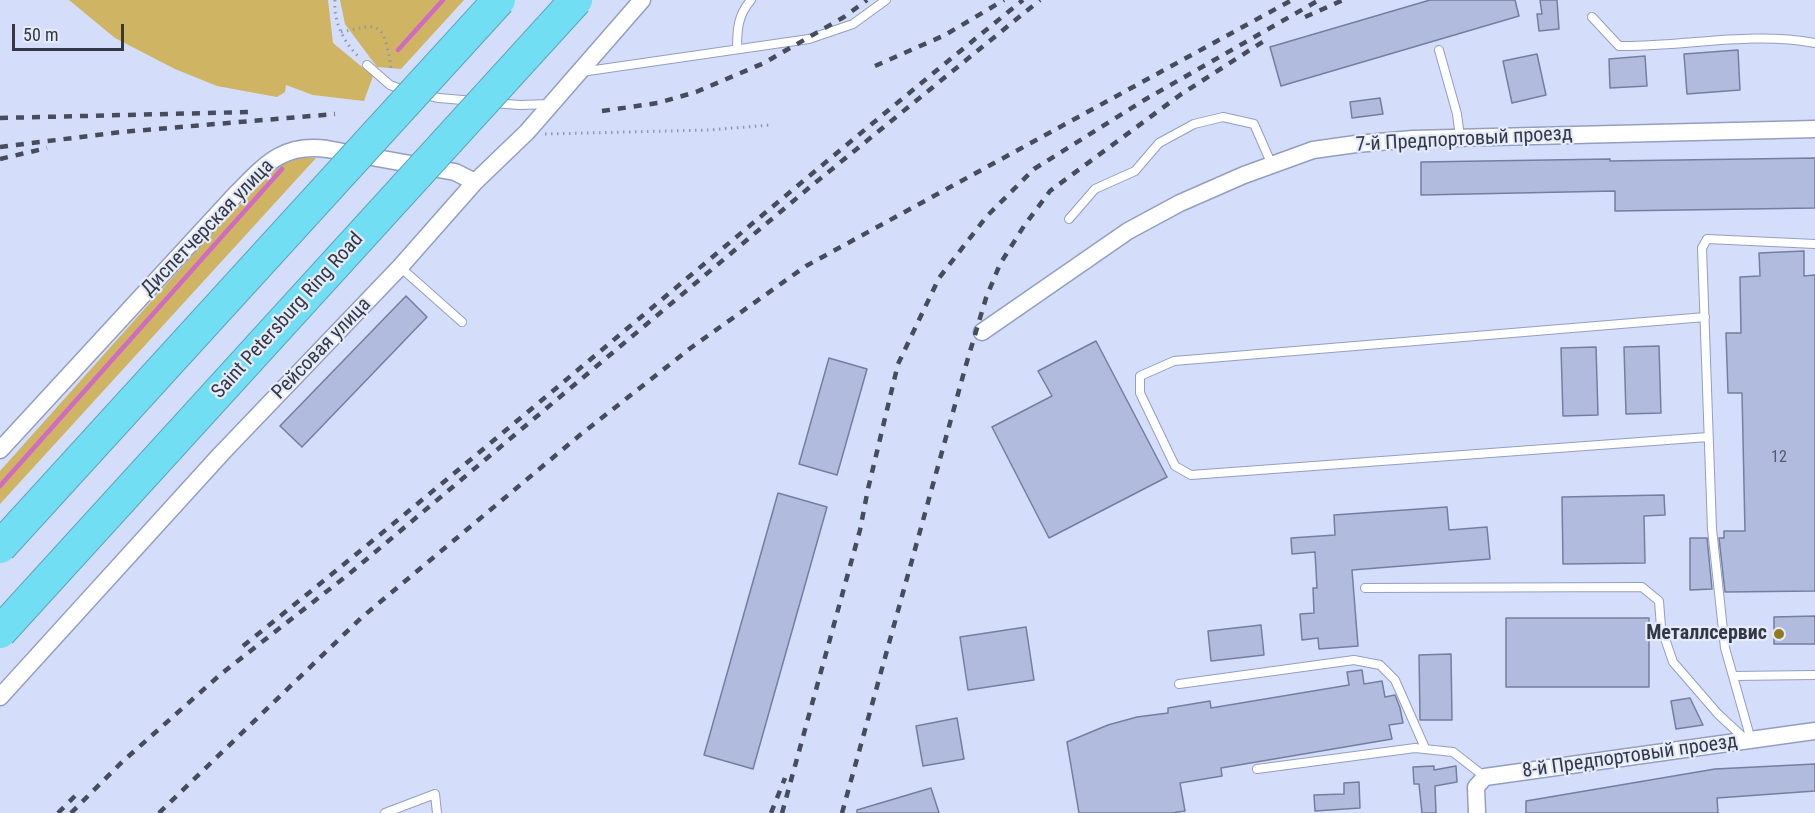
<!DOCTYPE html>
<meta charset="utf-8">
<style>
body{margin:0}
#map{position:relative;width:1815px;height:813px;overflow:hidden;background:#d4ddfa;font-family:"Roboto Condensed",sans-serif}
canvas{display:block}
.scale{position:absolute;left:12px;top:24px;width:112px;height:27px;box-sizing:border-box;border:3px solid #343846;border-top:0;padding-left:8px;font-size:18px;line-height:21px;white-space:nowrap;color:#343846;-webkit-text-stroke:4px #e6ebf9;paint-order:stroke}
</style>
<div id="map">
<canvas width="1815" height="813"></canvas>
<div class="scale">50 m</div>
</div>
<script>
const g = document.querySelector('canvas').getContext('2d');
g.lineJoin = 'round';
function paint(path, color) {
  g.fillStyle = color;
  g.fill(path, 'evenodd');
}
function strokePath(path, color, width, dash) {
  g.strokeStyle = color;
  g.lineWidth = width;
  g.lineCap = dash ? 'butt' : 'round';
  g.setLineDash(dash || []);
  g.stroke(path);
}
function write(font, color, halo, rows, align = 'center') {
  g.font = font + ' "Roboto Condensed",sans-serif';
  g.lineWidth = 4.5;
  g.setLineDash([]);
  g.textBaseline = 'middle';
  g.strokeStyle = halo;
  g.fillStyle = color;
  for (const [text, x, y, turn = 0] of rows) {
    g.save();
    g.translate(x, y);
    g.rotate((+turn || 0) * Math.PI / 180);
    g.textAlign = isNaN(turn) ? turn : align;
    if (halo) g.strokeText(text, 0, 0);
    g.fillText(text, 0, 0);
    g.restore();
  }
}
paint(new Path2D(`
 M69 0H328L333 43 373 76 364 101 313 95 286 85 285 92 277 97 217 86 175 69 115 38Z
 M340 0H464L401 69 377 67 345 24Z
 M301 158H316L0 504V471L222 222 278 167 287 162Z`), '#ceb463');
strokePath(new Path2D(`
 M398 50 443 0
 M0 486 282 169`), '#d06bc3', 4.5);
const building = new Path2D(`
 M1430 0H1515L1519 16 1281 86 1270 47Z
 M1540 0H1557L1559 29 1539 31 1537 14H1542Z
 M1738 50 1740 90 1687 94 1684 54Z
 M1537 54 1546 95 1512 103 1503 61Z
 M1645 56 1647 86 1610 88 1609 59Z
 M1380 98 1383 114 1352 118 1350 102Z
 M1815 158V208L1615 211V191L1421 195V162L1610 159V161Z
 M1804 251V276L1815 275V591L1725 592 1719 538H1724V531H1745L1742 393H1728L1726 333H1741L1740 277 1760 276 1759 253Z
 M406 296 427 317 302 447 280 426Z
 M1096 341 1167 477 1049 538 992 427 1052 396 1038 371Z
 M1659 346 1661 413 1626 414 1624 347Z
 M1596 347 1598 415 1563 416 1561 348Z
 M829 358 867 369 837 475 799 464Z
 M778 493 827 507 753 769 704 755Z
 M1664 495 1665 515 1644 516 1645 563 1563 564 1562 497Z
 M1447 507 1449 530 1487 527 1490 559 1352 570 1358 646 1319 649 1318 638 1302 640 1300 614 1314 613 1313 588H1317L1315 552 1292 554 1291 538 1335 535 1334 515Z
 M1690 538H1707L1712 589 1690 590Z
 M1815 616V644H1774V617Z
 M1506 618H1649V687H1506Z
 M1261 625 1264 655 1211 661 1208 631Z
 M1026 627 1034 680 968 690 960 637Z
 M1451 654 1452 720H1420L1419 655Z
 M1362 670 1364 684 1382 681 1385 697 1395 695 1400 708 1403 723 1389 725 1392 739 1221 768 1222 776 1180 783 1185 811 1172 813H1079L1067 742 1108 725 1137 717 1168 713V708L1210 701 1211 708 1349 685 1347 672Z
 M1690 698 1703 725 1676 729 1671 701Z
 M957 718 964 759 923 766 916 726Z
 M1815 764V791L1717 798 1718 813H1526V801L1715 769Z
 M1434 766V770L1456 766 1457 782 1435 786 1436 813H1422L1419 784H1414L1413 767Z
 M1359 782 1360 808 1315 811 1314 795 1344 794V783Z
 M931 788 939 813H857V810Z`);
paint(building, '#b1bbde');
strokePath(building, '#757e9f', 1.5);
const service = new Path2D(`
 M1592 17 1619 46C1684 47 1750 31 1815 43
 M737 49C737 29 738 15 751 0
 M1439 50 1457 114 1460 137
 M367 65 390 85 406 91
 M581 72 809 39 853 24 886 0
 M421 94 439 98 474 101
 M493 103 520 105 551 104
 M1069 219 1095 189 1135 171 1159 143 1194 124 1223 117 1254 124 1272 165
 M400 267 462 322
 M1705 317 1174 361 1140 376V393L1175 466 1191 475 1708 437
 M1365 588 1642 587 1659 601 1661 627 1673 662 1718 714 1746 740
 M1733 676 1815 675
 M1179 684 1354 660 1380 665 1395 680 1425 748
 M1751 740 1725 648 1712 529 1702 248 1707 239 1815 244
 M1257 769 1415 748 1453 752 1485 777
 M385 813 435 794 437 813`);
const minor = new Path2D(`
 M982 332 1128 231 1180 203 1244 175 1313 150 1356 144 1413 139 1815 129
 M0 450 236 194C265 165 282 143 327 149L455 172 475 182
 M0 697 221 454 400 267 475 182 527 132 642 0
 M1477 813 1476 787 1485 777 1815 731`);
strokePath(service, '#949ec1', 10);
strokePath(minor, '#949ec1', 19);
strokePath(new Path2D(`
 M335 0C333 21 344 43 359 57
 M341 32C365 28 381 17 387 47 389 56 391 63 391 72
 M545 134 709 130 771 125`), '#9298af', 3, [1.5, 4.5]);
strokePath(service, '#fff', 8);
strokePath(minor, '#fff', 16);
strokePath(new Path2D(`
 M1305 17 1343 0
 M875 66 945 35 1004 0
 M602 111 658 103 696 92 764 63 844 17 867 0
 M0 118 250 112
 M0 147 121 132 335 114
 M0 159 47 148
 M243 646C506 435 761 212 1023 0
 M58 813 75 796
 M71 813 122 762 221 674 349 574 810 187 1040 0
 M159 813 361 618 580 435 692 347 806 266 1292 0
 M771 813 785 778
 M782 813 860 530 868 489 898 364 939 278 987 216 1034 169 1146 99 1319 0
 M842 813 966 365 986 298 1000 264 1024 226 1050 191 1180 95 1267 39`), '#474c5c', 4.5, [8, 8]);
const motorwayBridge = new Path2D(`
 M0 547 499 0
 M0 632 576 0`);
strokePath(motorwayBridge, '#5ca4b7', 34, []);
strokePath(motorwayBridge, '#71def4', 32);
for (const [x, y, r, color] of [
 [1779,634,6,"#937a21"]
]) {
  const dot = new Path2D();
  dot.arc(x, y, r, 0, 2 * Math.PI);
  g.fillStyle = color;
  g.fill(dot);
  strokePath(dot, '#e6ebf9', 2);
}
write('16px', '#53596c', null, [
 ["12",1779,458]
]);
write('20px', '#343846', '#e6ebf9', [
 ["7-й Предпортовый проезд",1464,140,-3],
 ["Диспетчерская улица",208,228,-46],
 ["Saint Petersburg Ring Road",288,316,-48],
 ["Рейсовая улица",322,349,-46],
 ["8-й Предпортовый проезд",1630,757,-8]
]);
write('bold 20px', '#343846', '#e6ebf9', [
 ["Металлсервис",1767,634]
], 'right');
</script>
